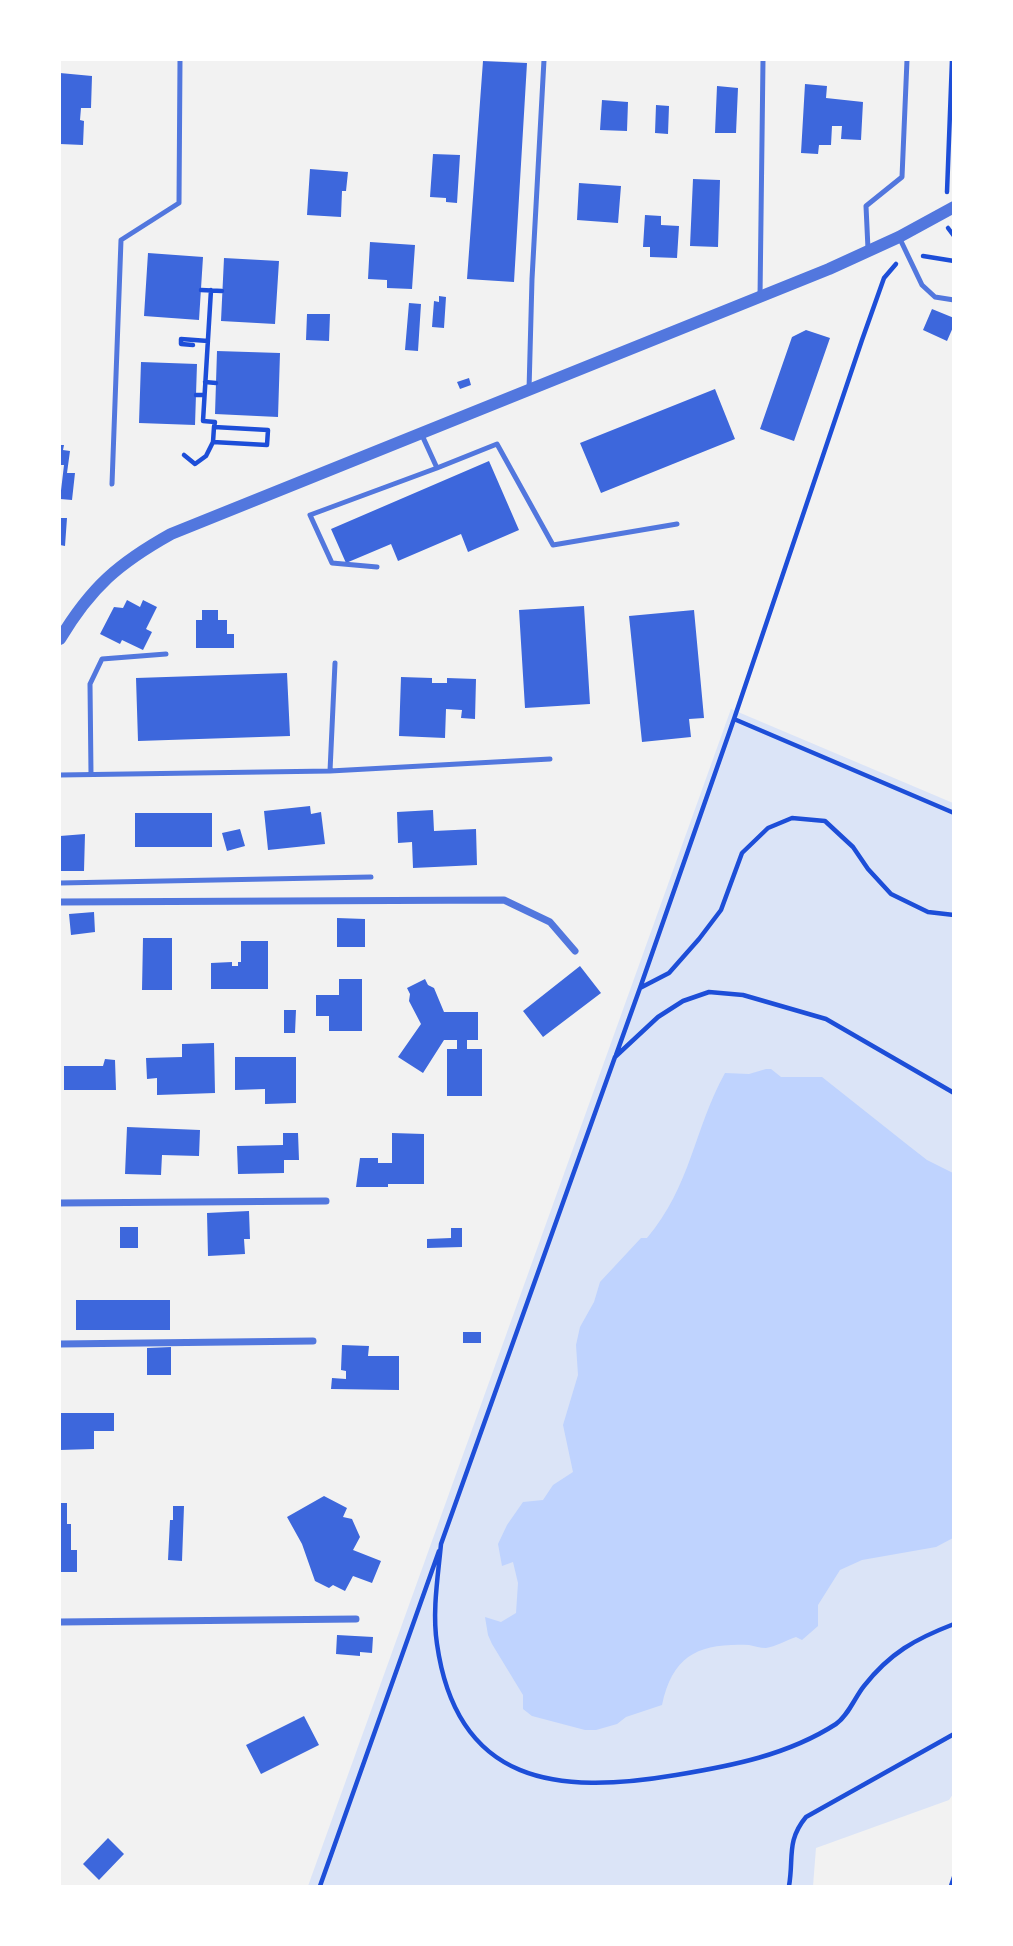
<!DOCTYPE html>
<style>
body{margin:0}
#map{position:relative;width:1013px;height:1946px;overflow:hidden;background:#f2f2f2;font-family:"Zilla Slab",serif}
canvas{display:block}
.frame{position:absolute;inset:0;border:61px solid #fff;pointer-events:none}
</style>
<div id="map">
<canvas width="1013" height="1946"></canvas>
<div class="frame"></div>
</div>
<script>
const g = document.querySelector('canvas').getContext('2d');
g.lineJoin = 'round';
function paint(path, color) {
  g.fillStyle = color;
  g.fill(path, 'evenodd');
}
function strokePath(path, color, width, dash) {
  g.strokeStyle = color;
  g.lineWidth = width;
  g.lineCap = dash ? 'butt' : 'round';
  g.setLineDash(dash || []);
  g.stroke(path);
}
paint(new Path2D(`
 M731 709 953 803V1794L949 1800 816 1848 813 1886H308Z`), '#dbe4f7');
paint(new Path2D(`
 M766 1069H771L781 1077H822L909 1146 927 1160 953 1173V1538L936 1547 862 1560 840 1570 818 1605V1626L802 1640 796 1637C787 1640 775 1647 766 1648 760 1648 755 1646 749 1645 700 1643 673 1654 662 1705L626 1717 617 1724 596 1730H585L532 1716 523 1709V1695L492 1644 488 1635 485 1617 501 1622 516 1613 518 1583 513 1562 502 1566 498 1544 507 1525 523 1502 543 1500 553 1485 573 1472 563 1425 578 1375 576 1345 580 1327 594 1302 600 1282 641 1238H647C691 1186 694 1129 725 1073L749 1074Z`), '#bfd3fe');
paint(new Path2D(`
 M483 61 527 63 514 282 467 279Z
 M60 73 92 76 91 108H81L80 120 84 121 83 145 60 144Z
 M805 84 827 86 826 98 863 102 861 140 841 139 842 126H832L831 145H819L818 154 801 153Z
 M717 86 738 88 736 133H715Z
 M602 100 628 102 627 131 600 130Z
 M656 105 669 106 668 134 655 133Z
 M433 154 460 155 457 203 446 202V198L430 197Z
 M310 169 348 172 346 191H342L341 217 307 215Z
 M693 179 720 180 718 247 690 246Z
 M579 183 621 186 618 223 577 220Z
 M645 215 661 216V225L679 226 677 258 650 257V247H643Z
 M370 242 415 245 412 289 387 288V280L368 279Z
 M148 253 203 257 199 320 144 316Z
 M224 258 279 261 275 324 221 321Z
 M439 296 446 297 444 328 432 327 434 301 439 302Z
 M409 303 421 304 418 351 405 350Z
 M932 309 954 318V325L947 341 923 330Z
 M307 314H330L329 341 306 340Z
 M806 330 830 338 794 441 760 429 792 337Z
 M217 351 280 353 278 417 215 414Z
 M141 362 197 364 195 425 139 423Z
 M469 378 471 385 460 389 457 382Z
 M715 389 735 439 601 493 580 443Z
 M60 445H64L63 450 70 451 67 473H75L72 500 60 499 64 465H60Z
 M489 461 519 530 468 552 461 534 398 561 391 544 346 563 331 529Z
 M60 518H67L65 546 60 545Z
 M127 600 140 607 143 600 157 607 146 629 152 632 143 650 122 640 120 644 100 634 114 607 123 608Z
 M584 606 590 704 525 708 519 610Z
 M202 610H218V620H227V634H234V648H196V620H202Z
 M694 610 704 718 689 719 691 737 642 742 629 616Z
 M287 673 290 736 138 741 136 678Z
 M401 677 432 678V683H447V678L476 679 475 719 461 718 462 710 446 709 445 738 399 736Z
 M310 806 311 814 321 812 325 844 268 850 264 811Z
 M433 810 434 831 476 829 477 865 413 868 412 842 398 843 397 812Z
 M135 813H212V847H135Z
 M240 829 245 846 227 851 222 833Z
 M85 834 84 871H60V836Z
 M94 912 95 932 71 935 69 914Z
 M337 918 365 919V947H337Z
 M143 938H172V990H142Z
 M241 941H268V989H211V963L232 962V966H238V962H241Z
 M580 966 601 993 543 1037 523 1011Z
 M339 979H362V1031H329V1016H316V995H339Z
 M425 979 428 985 434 988 444 1012H478V1040H467V1049H482V1096H447V1049H457V1040H444L423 1073 398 1057 421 1024 409 1001 410 994 407 988Z
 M284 1010H296L295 1033H284Z
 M214 1043 215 1093 157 1095V1078L147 1079 146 1058 182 1057V1044Z
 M235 1057H296V1103L265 1104V1089L235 1090Z
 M105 1059 115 1060 116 1090H64V1066H103Z
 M127 1127 200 1130 199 1156 162 1155 161 1175 125 1174Z
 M283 1133H298L299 1160H284V1173L238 1174 237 1146 283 1145Z
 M392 1133 424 1134V1184H388V1187H356L360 1158H378V1163H392Z
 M249 1211 250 1239H244L245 1254 208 1256 207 1213Z
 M120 1227H138V1248H120Z
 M451 1228H462V1247L427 1248V1239L451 1238Z
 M76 1300H170V1330H76Z
 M463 1332H481V1343H463Z
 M342 1345 369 1346 368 1356H399V1390L331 1389 332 1378 346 1379V1371L341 1370Z
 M171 1347V1375H147V1348Z
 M60 1413H114V1431H94V1449L60 1450Z
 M324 1496 347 1508 343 1517 352 1519 360 1537 353 1550 381 1561 372 1583 353 1576 345 1591 333 1585 329 1588 315 1581 302 1544 287 1517Z
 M60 1503H67V1524H71V1550H77V1572H60Z
 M173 1506H184L182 1561 168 1560 170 1520H173Z
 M337 1635 373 1637 372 1653 360 1652V1656L336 1654Z
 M304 1716 319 1745 261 1774 246 1745Z
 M108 1838 124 1854 99 1880 83 1864Z`), '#3d67dc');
strokePath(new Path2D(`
 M947 192 952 60
 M948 228 954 236
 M923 256 954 261
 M201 290 222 291
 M193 345 181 344V339L208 341
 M205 382 216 383
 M196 395H204
 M213 442 214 427
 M184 455 195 464 206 456 213 442 267 445 268 430 214 427 215 422 203 421 211 290
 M734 719 862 340 884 278 896 264
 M640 988 734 719 954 813
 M616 1055 640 988 669 973 699 939 721 910 742 853 768 828 792 818 825 821 853 847 868 869 891 894 928 912 954 915
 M954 1093 826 1019 743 995 709 992 683 1001 658 1017 615 1057 441 1544C438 1576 432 1612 437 1644 457 1785 558 1795 676 1775 731 1766 788 1755 836 1724 848 1716 855 1697 864 1686 890 1653 915 1639 954 1624
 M320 1886 439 1551
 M789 1886C794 1858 786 1841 806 1817L954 1734
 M951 1886 954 1877`), '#1d4ed8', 4.5);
strokePath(new Path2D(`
 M899 237 922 285 935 297 954 300
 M868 249 866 206 902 177 907 60
 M760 297 763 60
 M529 390 532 279 544 60
 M421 433 437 468 497 444 553 545 677 524
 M112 484 121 240 179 203 180 60
 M377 567 332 563 310 515 437 468
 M330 771 550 759
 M91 774 90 684 102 659 166 654
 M60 775 330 771 335 663
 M60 883 371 877`), '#5277de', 5);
strokePath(new Path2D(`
 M60 902 504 900 550 922 575 951
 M60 1203 326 1201
 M60 1344 313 1341
 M60 1622 356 1619`), '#5277de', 7);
strokePath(new Path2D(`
 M60 639C91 587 119 563 171 534L829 269 899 237 954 207`), '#5277de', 12);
</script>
